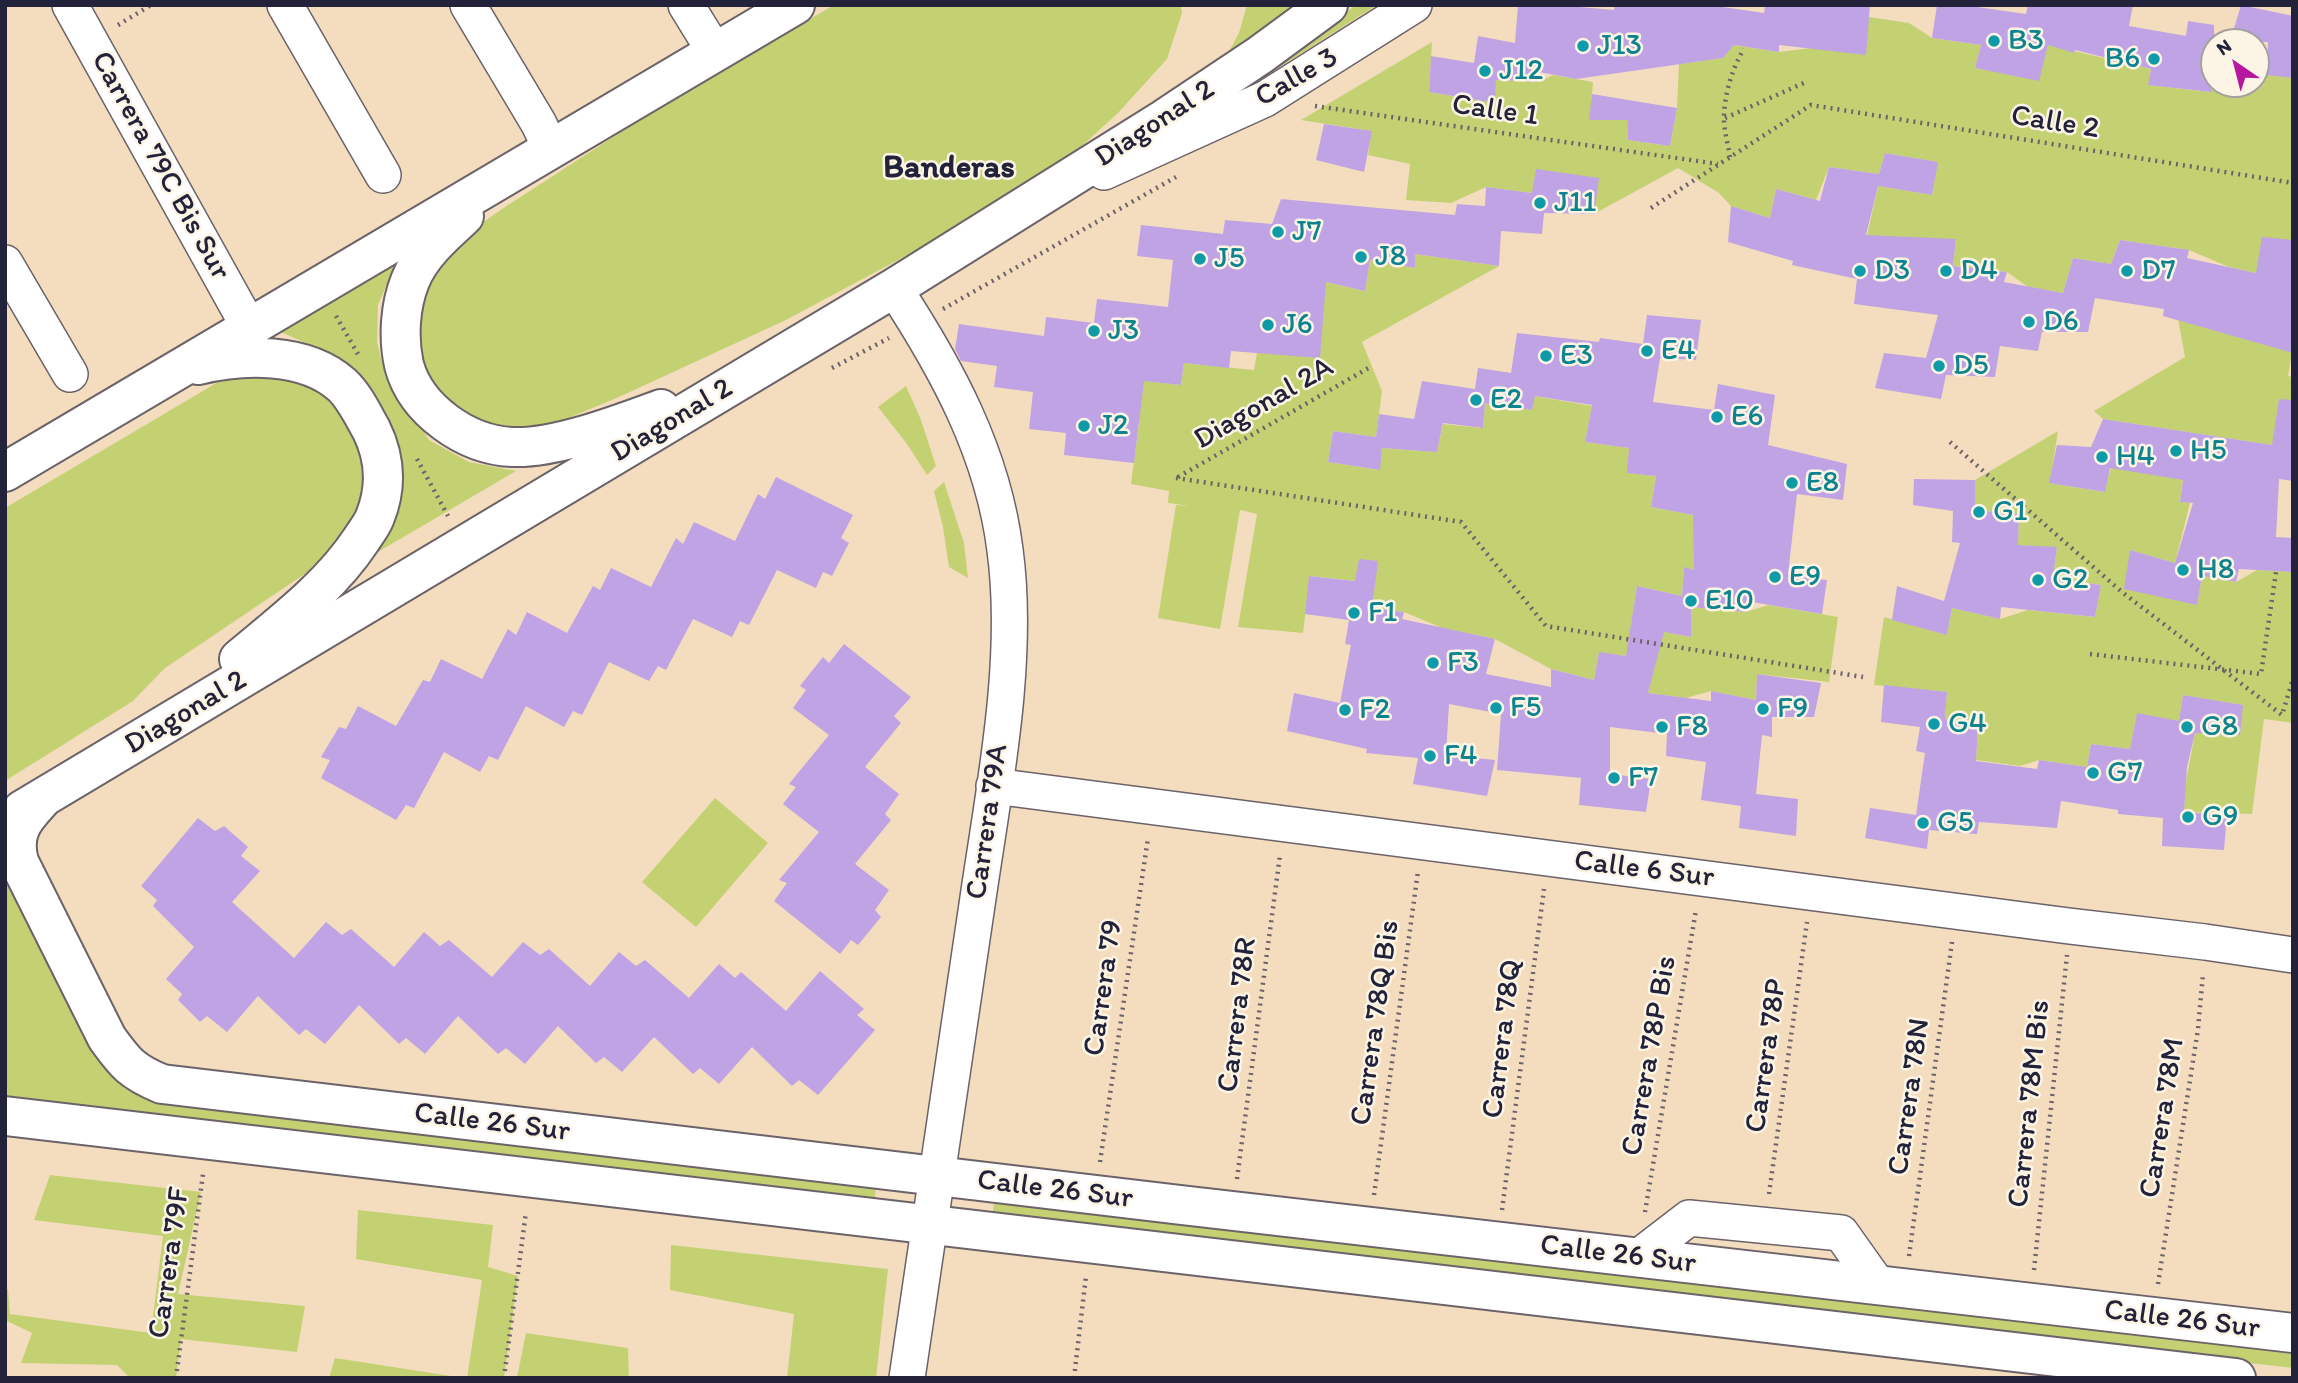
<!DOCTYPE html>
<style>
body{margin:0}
#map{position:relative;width:2298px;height:1383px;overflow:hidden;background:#f4ddbf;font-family:Itim,sans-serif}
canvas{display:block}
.frame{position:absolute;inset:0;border:7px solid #22223b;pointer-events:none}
.north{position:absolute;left:2200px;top:28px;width:70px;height:70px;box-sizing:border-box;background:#fcf5e5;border:2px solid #a5a1a1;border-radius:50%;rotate:325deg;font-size:19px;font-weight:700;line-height:28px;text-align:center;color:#22223b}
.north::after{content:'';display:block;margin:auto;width:24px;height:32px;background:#b5179e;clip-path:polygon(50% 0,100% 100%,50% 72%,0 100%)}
</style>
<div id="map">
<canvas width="2298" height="1383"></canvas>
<div class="frame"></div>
<div class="north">N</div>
</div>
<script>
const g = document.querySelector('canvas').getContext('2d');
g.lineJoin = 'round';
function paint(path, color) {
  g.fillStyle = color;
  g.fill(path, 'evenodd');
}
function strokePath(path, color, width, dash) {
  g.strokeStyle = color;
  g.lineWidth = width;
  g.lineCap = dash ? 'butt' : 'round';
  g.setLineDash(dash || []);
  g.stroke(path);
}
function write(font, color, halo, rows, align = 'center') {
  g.font = font + ' Itim,sans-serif';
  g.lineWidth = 5;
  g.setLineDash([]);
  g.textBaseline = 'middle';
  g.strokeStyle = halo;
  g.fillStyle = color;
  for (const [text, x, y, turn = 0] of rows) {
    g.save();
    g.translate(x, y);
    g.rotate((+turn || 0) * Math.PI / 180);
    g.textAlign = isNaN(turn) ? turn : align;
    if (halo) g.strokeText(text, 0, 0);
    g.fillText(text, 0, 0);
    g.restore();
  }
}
paint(new Path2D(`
 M834 5H1181L1182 13 1167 59 1118 113 1061 165 967 223 786 320 619 397 542 429 509 435 464 417 440 393 423 365 416 330 432 264 479 225 508 205 661 106Z
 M1247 5H1306L1219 70 1239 33Z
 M1356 5H1377L1229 99Z
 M1869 17 1909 23 1932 38 1981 45 1975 68 2038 80 2048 45 2151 69 2149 85 2210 92 2214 77V84H2256V71L2293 78V240L2256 273 2229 267 2189 250 2120 240 2111 264 2073 258 2063 293 2028 287 2007 272 1953 266 1956 239 1865 245 1878 186 1932 195 1937 162 1885 153 1879 174 1829 167 1816 200 1776 189 1770 218 1731 206 1719 193 1678 168 1594 214 1598 178 1532 193 1486 187 1451 203 1406 200 1410 164 1368 155 1371 131 1301 120 1432 42 1429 92 1494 103 1496 80 1538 82 1553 75 1593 82 1590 119 1627 120 1628 140 1670 146 1677 108 1679 64 1723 58 1734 45 1779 52 1811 48Z
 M1415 254 1499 266 1362 342 1382 391 1376 437 1333 431 1328 462 1379 470 1382 448 1437 452 1443 424 1483 428 1485 403 1532 410 1534 396 1592 406 1585 442 1629 448 1628 473 1656 476 1651 507 1693 515 1718 574 1684 568 1682 596 1637 586 1631 625 1690 637 1691 607 1745 612 1769 605 1838 617 1829 682 1757 674 1756 700 1711 691 1686 698 1648 693 1656 659 1599 653 1594 680 1551 669 1495 639 1442 628 1404 612 1372 608 1375 583 1310 576 1303 633 1238 627 1257 514 1240 510 1220 629 1158 618 1176 505 1190 506 1168 503 1169 491 1131 484 1139 424 1095 375 1181 385 1184 363 1254 370 1257 353 1304 277 1365 291 1370 260 1415 268Z
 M399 256 378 305 377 342 385 375 429 440 469 462 516 471 366 559 385 532 334 359 301 341 272 328Z
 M2178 319 2292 352 2288 376 2293 377V415L2272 445 2103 419 2094 411 2185 357Z
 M252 376H277L315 388 343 408 362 444 367 487 355 520 324 561 165 668 133 701 5 781V508L218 382Z
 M906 386 921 420 936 466 927 475 907 444 878 407Z
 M2058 431 2050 483 2104 492 2111 467 2183 479 2180 501 2190 503 2175 563 2130 550 2197 604 2202 576 2236 582 2257 570 2293 572V723L2264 719 2252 814 2184 812 2185 787 2195 733 2240 735 2242 705 2183 695 2179 721 2137 714 2130 749 2091 744 2087 767 2039 760 2020 766 1976 760 1978 727 1945 719 1947 692 1874 685 1884 617 1947 635 1952 608 2000 619 2028 610 2095 617 2101 585 2053 578 2057 548 2018 545 2019 514 1975 510V480Z
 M944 482 964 543 968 578 949 567 943 527 934 491Z
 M715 798 768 843 696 927 642 882Z
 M5 872 115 1077 124 1088 132 1092 876 1183 875 1203 5 1100Z
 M50 1175 201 1192 178 1294 305 1306 297 1352 181 1339 176 1378H130L117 1365 21 1363 32 1333 5 1320V1289H8L10 1314 151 1333 163 1236 34 1220Z
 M994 1202 2293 1351V1368L992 1219Z
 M358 1210 493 1225 488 1267 518 1276 504 1378H467L482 1280 356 1259Z
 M671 1245 888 1269 876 1378H787L794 1314 670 1290Z
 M526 1333 628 1348 629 1378H517Z
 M335 1358 464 1378H329Z`), '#c4d173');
paint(new Path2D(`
 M1518 5H1557L1614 10 1615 5H1709L1764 13 1765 5H1870L1866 55 1779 45V52L1734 45 1723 58 1576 79 1539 72 1538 82 1496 80 1495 103 1429 92 1431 56 1474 63 1478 36 1515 43Z
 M1937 5H1963L2026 14 2028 5H2133L2129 26 2186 36 2188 21 2214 25V77L2211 92 2148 85 2151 69 2075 50 2074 53 2048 45 2039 81 1975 68 1981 45 1932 38Z
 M2241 5 2293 16V78L2267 75 2268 42H2230Z
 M1592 94 1677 108 1670 146 1628 140 1627 120H1589Z
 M1324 124 1372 131 1364 172 1316 160Z
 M1885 153 1938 162 1932 195 1878 186 1866 235 1956 239 1953 266 2007 272 2004 282 2063 293 2073 258 2111 264 2120 240 2189 250 2187 258 2256 273 2262 237 2293 240V353L2163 316 2164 309 2095 298 2088 332H2042L2038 351 2000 346 1995 377 1946 375 1941 399 1875 388 1884 353 1926 358 1938 315 1854 304 1857 279 1792 265 1793 261 1728 242 1731 206 1770 218 1776 189 1820 201 1829 167 1879 174Z
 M1536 169 1599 178 1594 214 1544 213 1542 234 1501 231 1499 266 1415 254V268L1370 260 1365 291 1326 282 1320 358 1231 351 1229 368 1184 363 1181 385 1144 381 1134 463 1064 455 1066 433 1029 429 1033 392 994 387 997 366 961 361 955 349 959 324 1044 336 1046 317 1094 323 1097 299 1168 307 1173 260 1137 256 1141 225 1223 234 1225 220 1272 224 1281 199 1455 215 1457 204 1485 206 1486 187 1532 193Z
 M1647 315 1701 320 1696 360 1660 358 1653 402 1714 410 1718 384 1775 395 1768 445 1847 464 1843 500 1797 494 1788 575 1827 580 1822 614 1746 601 1745 612 1691 607V637L1664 632 1648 693 1711 701V691L1756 700 1757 674 1821 683 1814 717H1772V737L1762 735 1756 794 1798 799 1796 836 1739 828 1741 806 1701 800 1706 762 1666 756 1667 734 1610 727V774L1651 779 1646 812 1579 805 1581 778 1497 770 1501 714 1449 704 1446 755 1495 760 1487 796 1413 784 1418 758 1366 753 1367 749 1287 731 1294 693 1340 703 1351 645 1345 644 1349 620 1305 614 1309 576 1355 581 1359 559 1378 561 1372 608 1404 612 1402 619 1495 639 1486 674 1551 687V669L1594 680 1599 652 1626 656 1637 586 1682 596 1684 567 1694 570 1693 515 1651 507 1656 476 1627 473 1629 448 1585 442 1592 405 1535 396 1532 410 1485 403 1483 428 1443 423 1437 452 1382 448 1380 470 1328 462 1333 431 1376 437 1379 414 1414 419 1422 381 1475 389 1478 368 1511 373 1517 333 1599 342 1600 338 1643 344Z
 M2279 399 2293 400V481L2279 479 2276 537 2293 538V572L2239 569 2236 582 2202 576 2197 605 2124 589 2130 550 2175 563 2193 503 2180 502 2183 480 2110 468 2105 492 2049 483 2057 445 2091 447 2103 419 2272 445Z
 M776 477 853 515 841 538 849 543 832 576 823 572 816 588 777 570 749 625 740 621 732 637 693 619 666 670 658 666 649 681 609 662 582 715 573 711 564 727 526 706 498 760 489 756 480 772 444 752 414 808 406 805 396 820 321 778 330 760 321 757 339 727 346 729 358 706 396 726 423 680 430 682 441 659 482 679 508 629 516 635 527 612 567 633 593 586 600 590 611 568 651 587 676 538 683 544 694 522 735 541 758 494 765 499Z
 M1914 479 1975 480V510L2019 514 2018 545 2057 547 2053 578 2101 585 2095 617 2001 607 2000 619 1952 608 1947 635 1892 620 1897 586 1944 601 1960 543 1952 542 1953 511 1913 505Z
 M844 644 911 697 894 716 901 723 865 767 899 794 885 814 891 820 855 864 889 890 875 910 881 917 858 945 851 940 840 954 774 901 787 883 779 880 819 832 783 804 796 787 789 784 829 735 793 708 806 690 800 686 823 657 829 663Z
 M1884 685 1947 692 1945 719 1978 727 1976 761 2037 769 2039 760 2087 767 2091 744 2130 749 2137 713 2179 721 2183 695 2243 705 2240 735 2195 733 2187 767 2184 812 2227 815 2224 850 2162 846 2163 818 2118 814V810L2061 801 2057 828 1979 822 1977 834 1929 830 1927 849 1865 838 1870 808 1916 815 1925 753 1916 751 1920 727 1881 722Z
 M198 818 215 831 224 826 248 847 241 856 260 871 232 902 294 958 326 922 342 935 351 929 394 967 424 932 440 946 449 940 492 977 523 942 540 955 549 949 590 986 619 952 636 966 645 960 689 998 719 964 735 978 741 972 786 1011 820 971 864 1009 857 1015 875 1030 818 1095 799 1080 792 1086 752 1047 719 1084 700 1068 693 1074 654 1037 622 1072 604 1057 596 1063 558 1026 525 1064 506 1048 498 1054 458 1016 425 1054 406 1038 399 1044 359 1005 325 1044 306 1029 299 1035 258 996 227 1032 207 1016 200 1022 178 1000 182 994 166 979 194 947 153 906 157 900 141 886Z`), '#bfa3e4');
const minor = new Path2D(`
 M70 5 249 327
 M285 5 383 175
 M468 5 539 124 551 150
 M686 5 715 52
 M1104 172 1265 99 1414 5
 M5 263 70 374
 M894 288C947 369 993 453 1005 550 1020 660 994 788 978 898 954 1058 930 1218 907 1378
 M994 786 2069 926 2205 942 2293 955
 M1637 1258 1689 1218 1841 1233 1878 1285`);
const major = new Path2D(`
 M464 216C444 234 420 255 410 281 400 306 398 338 404 365 416 410 466 445 512 447 555 449 620 424 661 409
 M198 365C243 354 305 352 342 385 354 396 363 415 371 429 385 457 387 487 375 517 372 525 366 532 361 540 330 587 282 623 239 659
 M5 472 795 5
 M44 797C24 818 11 832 19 862L107 1038C125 1063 132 1072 162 1084L1181 1205 2293 1333
 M22 810 894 288 1164 119 1260 55 1328 5
 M5 1116C749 1206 1493 1290 2236 1378`);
strokePath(minor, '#6c6369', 38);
strokePath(major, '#6c6369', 42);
strokePath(new Path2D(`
 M118 25 151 5
 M1315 106 1718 164
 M1725 118 1806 82
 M1730 157C1728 144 1724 131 1724 118 1724 96 1732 68 1744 49
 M1651 208 1811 105 2293 183
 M943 309 1176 177
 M336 316 358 354
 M832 368 889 338
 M1950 442 2122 592 2282 715 2293 679
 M417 459 448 516
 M1178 477 1372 366
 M1176 478 1461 522 1546 626 1863 677
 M2090 654 2261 674 2276 572
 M1100 1162 1148 838
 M1237 1179 1280 855
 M1769 1194 1807 922
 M1374 1195 1418 871
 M1502 1210 1544 889
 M1645 1212 1696 910
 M1909 1256 1952 942
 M2034 1270 2067 955
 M2158 1284 2198 1029 2203 974
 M176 1378 203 1174
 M504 1378 526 1212
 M1074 1378 1086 1276`), '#6c6369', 4.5, [2, 5]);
strokePath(minor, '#fff', 35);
strokePath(major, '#fff', 38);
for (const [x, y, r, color] of [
 [1994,41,7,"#0f9aa8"],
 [1583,46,7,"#0f9aa8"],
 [2154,59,7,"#0f9aa8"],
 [1485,71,7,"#0f9aa8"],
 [1540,203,7,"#0f9aa8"],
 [1278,232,7,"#0f9aa8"],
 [1361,257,7,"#0f9aa8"],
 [1200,259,7,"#0f9aa8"],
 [1860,271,7,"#0f9aa8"],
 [1946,271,7,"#0f9aa8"],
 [2127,271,7,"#0f9aa8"],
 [2029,322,7,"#0f9aa8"],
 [1268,325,7,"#0f9aa8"],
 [1094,331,7,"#0f9aa8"],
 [1647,351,7,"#0f9aa8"],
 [1546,356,7,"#0f9aa8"],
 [1939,366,7,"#0f9aa8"],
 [1476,400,7,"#0f9aa8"],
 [1717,417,7,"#0f9aa8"],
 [1084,426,7,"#0f9aa8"],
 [2176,451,7,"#0f9aa8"],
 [2102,457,7,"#0f9aa8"],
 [1792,483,7,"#0f9aa8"],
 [1979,512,7,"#0f9aa8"],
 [2183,570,7,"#0f9aa8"],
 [1775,577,7,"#0f9aa8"],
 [2038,580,7,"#0f9aa8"],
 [1691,601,7,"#0f9aa8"],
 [1354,613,7,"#0f9aa8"],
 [1433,663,7,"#0f9aa8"],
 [1496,708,7,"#0f9aa8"],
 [1763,709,7,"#0f9aa8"],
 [1345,710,7,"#0f9aa8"],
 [1934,724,7,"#0f9aa8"],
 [1662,727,7,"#0f9aa8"],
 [2187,727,7,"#0f9aa8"],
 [1430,756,7,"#0f9aa8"],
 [2093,773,7,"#0f9aa8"],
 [1614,778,7,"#0f9aa8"],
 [2188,817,7,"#0f9aa8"],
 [1923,823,7,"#0f9aa8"]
]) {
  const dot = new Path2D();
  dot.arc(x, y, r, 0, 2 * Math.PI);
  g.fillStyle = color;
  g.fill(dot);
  strokePath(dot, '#fcf5e5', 2.5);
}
write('30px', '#0d838f', '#fcf5e5', [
 ["B3",2008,41],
 ["J13",1597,46],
 ["B6",2140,59,"right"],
 ["J12",1499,71],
 ["J11",1554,203],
 ["J7",1292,232],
 ["J8",1375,257],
 ["J5",1214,259],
 ["D3",1874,271],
 ["D4",1960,271],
 ["D7",2141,271],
 ["D6",2043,322],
 ["J6",1282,325],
 ["J3",1108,331],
 ["E4",1661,351],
 ["E3",1560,356],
 ["D5",1953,366],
 ["E2",1490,400],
 ["E6",1731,417],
 ["J2",1098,426],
 ["H5",2190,451],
 ["H4",2116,457],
 ["E8",1806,483],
 ["G1",1993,512],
 ["H8",2197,570],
 ["E9",1789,577],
 ["G2",2052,580],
 ["E10",1705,601],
 ["F1",1368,613],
 ["F3",1447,663],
 ["F5",1510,708],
 ["F9",1777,709],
 ["F2",1359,710],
 ["G4",1948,724],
 ["F8",1676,727],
 ["G8",2201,727],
 ["F4",1444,756],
 ["G7",2107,773],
 ["F7",1628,778],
 ["G9",2202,817],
 ["G5",1937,823]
], 'left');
write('30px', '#22223b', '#fcf5e5', [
 ["Calle 3",1297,78,-30],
 ["Calle 1",1495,111,8],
 ["Calle 2",2055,123,9],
 ["Diagonal 2",1155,124,-33],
 ["Carrera 79C Bis Sur",160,166,61],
 ["Diagonal 2A",1264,404,-30],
 ["Diagonal 2",672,421,-31],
 ["Diagonal 2",186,713,-31],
 ["Carrera 79A",988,822,-82],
 ["Calle 6 Sur",1644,870,7],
 ["Carrera 79",1104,988,-82],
 ["Carrera 78R",1238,1015,-83],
 ["Carrera 78Q Bis",1376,1023,-82],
 ["Carrera 78Q",1503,1039,-83],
 ["Carrera 78P Bis",1650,1056,-80],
 ["Carrera 78P",1767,1056,-82],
 ["Carrera 78N",1910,1097,-82],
 ["Carrera 78M Bis",2030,1104,-84],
 ["Carrera 78M",2163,1118,-81],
 ["Calle 26 Sur",492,1123,7],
 ["Calle 26 Sur",1055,1190,7],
 ["Calle 26 Sur",1618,1255,7],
 ["Carrera 79F",170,1263,-82],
 ["Calle 26 Sur",2182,1320,7]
]);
write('bold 32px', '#22223b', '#fcf5e5', [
 ["Banderas",949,169]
]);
</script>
